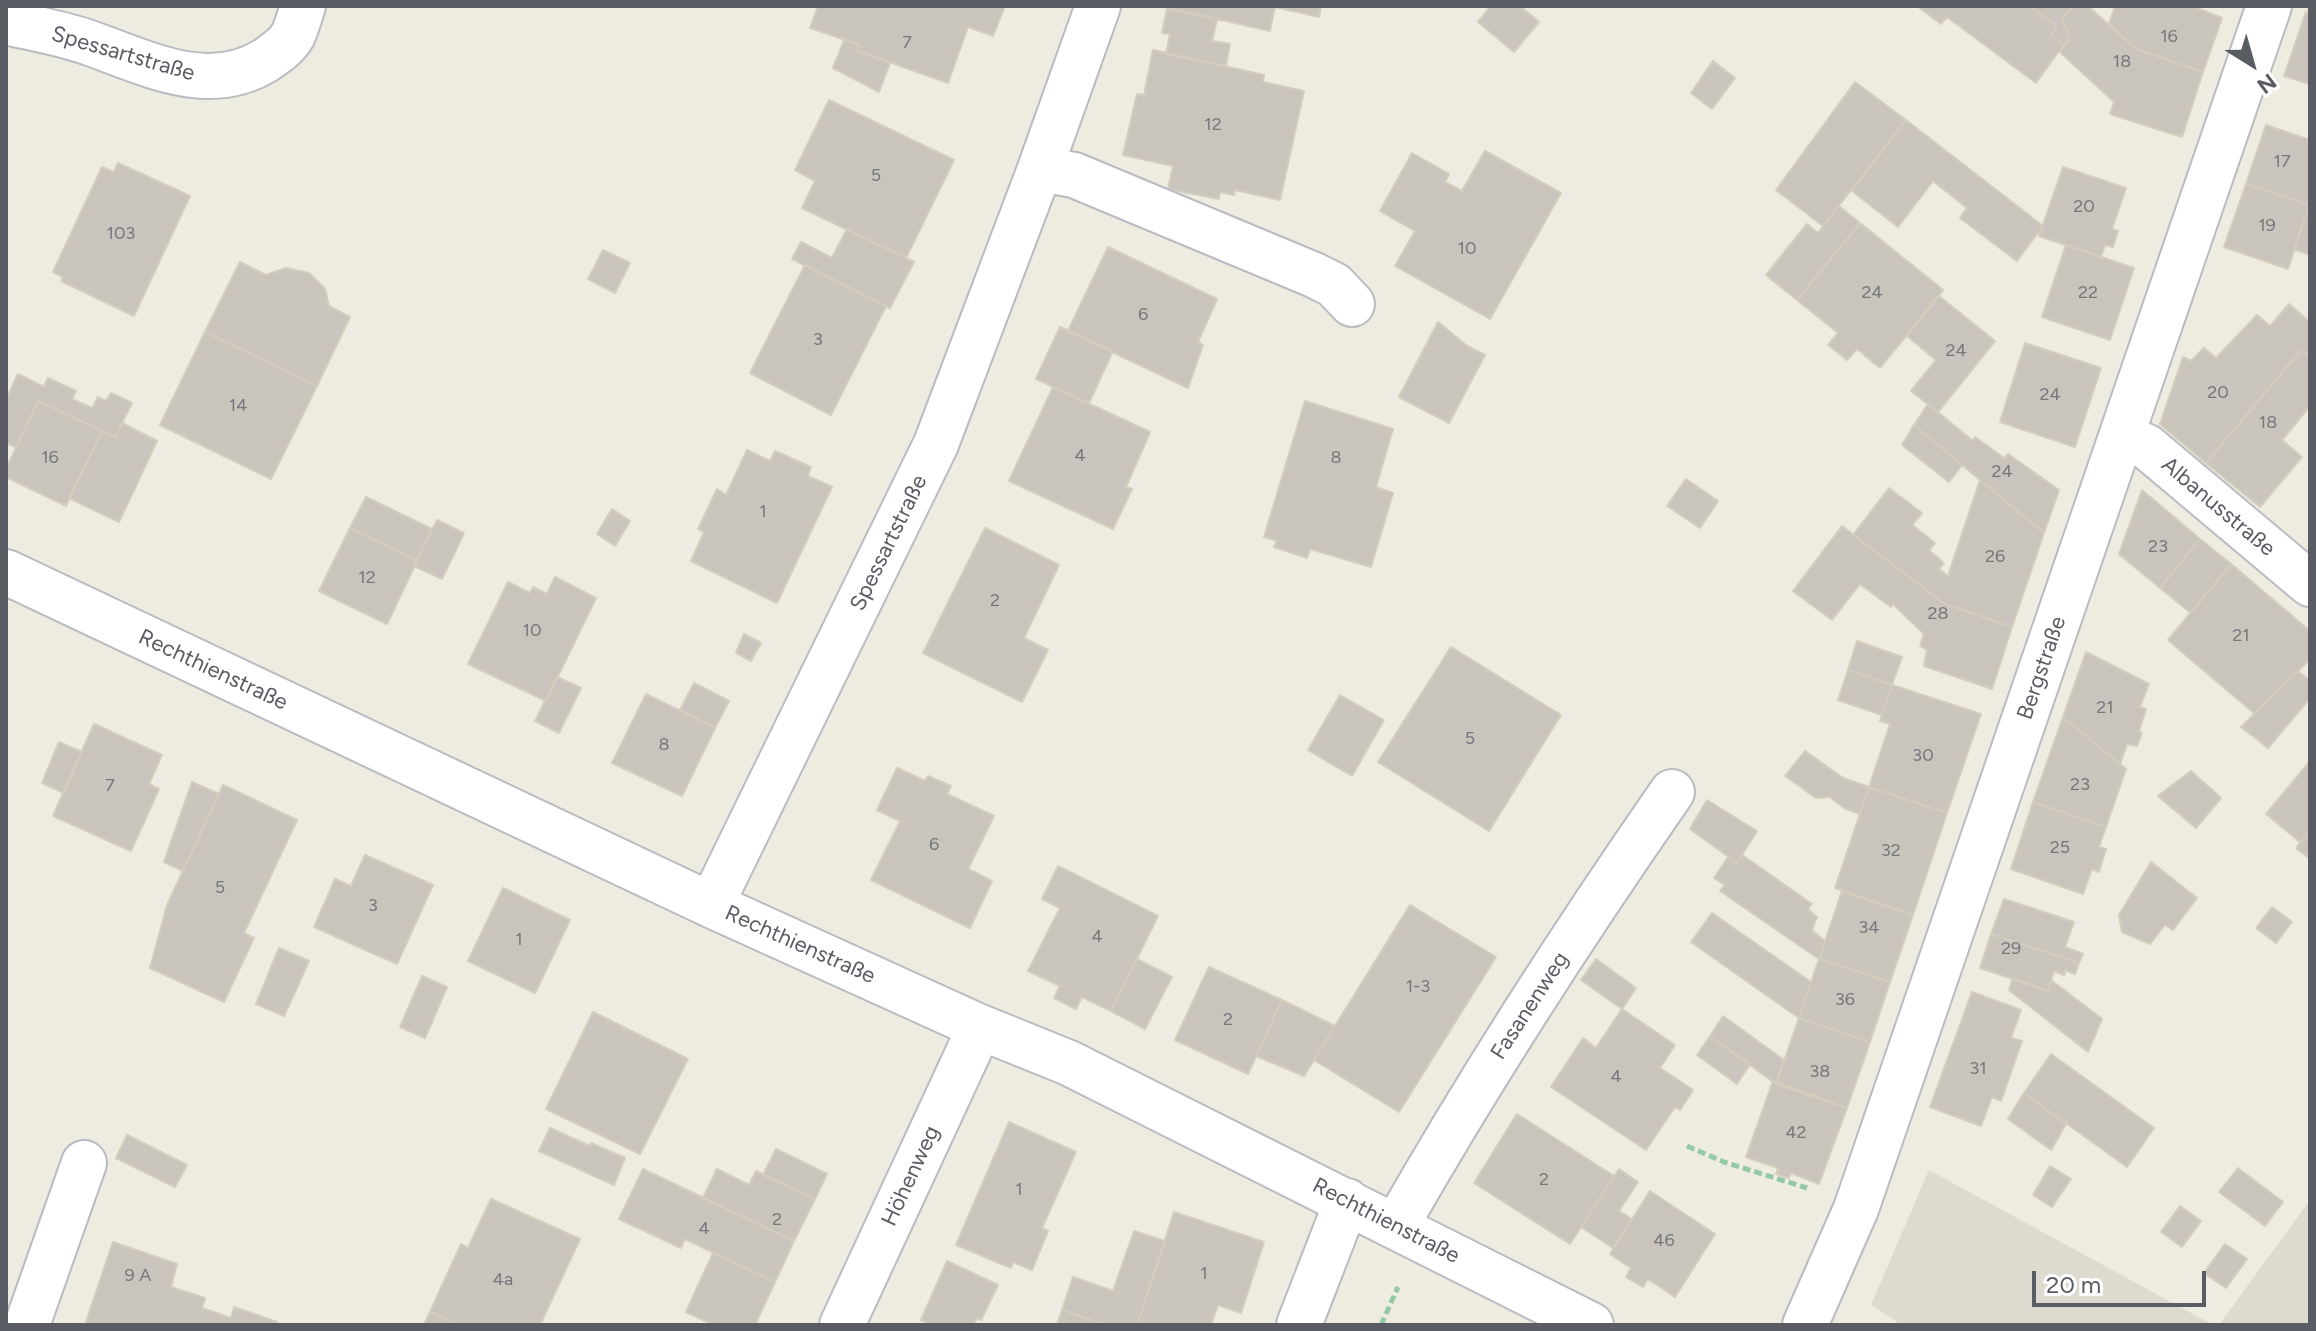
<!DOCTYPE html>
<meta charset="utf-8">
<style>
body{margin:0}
#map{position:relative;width:2316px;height:1331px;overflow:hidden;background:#eeebe0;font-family:Figtree,sans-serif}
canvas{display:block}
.frame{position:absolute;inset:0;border:8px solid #595d63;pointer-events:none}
.north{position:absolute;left:2212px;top:24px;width:80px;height:80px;-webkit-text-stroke:6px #fff;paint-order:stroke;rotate:143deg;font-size:22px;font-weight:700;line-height:32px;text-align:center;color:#595d63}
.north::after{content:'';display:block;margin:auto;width:28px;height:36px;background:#595d63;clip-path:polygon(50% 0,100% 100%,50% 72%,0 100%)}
.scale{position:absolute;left:2032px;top:1271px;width:174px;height:36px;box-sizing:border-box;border:4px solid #595d63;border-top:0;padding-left:10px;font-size:24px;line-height:28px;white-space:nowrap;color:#595d63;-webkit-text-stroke:6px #fff;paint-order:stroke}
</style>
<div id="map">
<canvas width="2316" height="1331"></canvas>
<div class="frame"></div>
<div class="north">N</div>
<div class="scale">20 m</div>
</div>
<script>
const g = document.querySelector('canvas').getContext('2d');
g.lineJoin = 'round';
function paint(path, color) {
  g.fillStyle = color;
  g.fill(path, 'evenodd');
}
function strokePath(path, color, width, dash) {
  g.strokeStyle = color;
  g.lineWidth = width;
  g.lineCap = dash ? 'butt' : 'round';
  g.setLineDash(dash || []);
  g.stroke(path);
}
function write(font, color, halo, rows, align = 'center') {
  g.font = font + ' Figtree,sans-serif';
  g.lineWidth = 8;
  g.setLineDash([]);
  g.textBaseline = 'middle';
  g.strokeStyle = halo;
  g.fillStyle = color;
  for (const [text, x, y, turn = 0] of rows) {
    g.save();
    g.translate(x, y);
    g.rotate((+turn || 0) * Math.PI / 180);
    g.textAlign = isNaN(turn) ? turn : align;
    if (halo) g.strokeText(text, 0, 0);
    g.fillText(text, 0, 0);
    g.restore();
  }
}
paint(new Path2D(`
 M1929 1170 2213 1325H1902L1871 1305Z
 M2310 1200V1325H2219Z`), '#dddbcf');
const building = new Path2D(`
 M818 6H1005L993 36 968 27 948 83 858 51 860 45 810 28Z
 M1160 6H1321L1319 17 1275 7 1270 31Z
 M1491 6H1520L1539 22 1514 52 1478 22Z
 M1917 6H2029L2057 26 2051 35 2064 44 2036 83 1947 17 1941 24Z
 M2029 6H2074L2062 18 2070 38 2064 44 2051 35 2057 26Z
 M2074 6H2088L2136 49 2203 72 2182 137 2110 114 2114 102 2060 52 2070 38 2062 18Z
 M2115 6H2192L2222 18 2203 72 2136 49 2109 24Z
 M1167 9 1217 19 1212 41 1230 44 1226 66 1166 54 1170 34 1162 33Z
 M2306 12 2310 13V84L2284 76Z
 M844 40 860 45 858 51 890 63 879 92 833 68Z
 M1153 50 1264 75 1263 82 1304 91 1280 200 1235 190 1234 195 1220 192 1219 199 1168 189 1173 166 1123 155 1137 94 1144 95Z
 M1713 61 1735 78 1712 109 1691 93Z
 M1855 82 1906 120 1823 226 1776 190Z
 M829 100 954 160 906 258 802 208 815 181 795 170Z
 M1906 120 2043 226 2017 261 1960 218 1967 208 1933 181 1898 227 1852 191Z
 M2266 125 2310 140 2309 205 2246 184Z
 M1485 151 1561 193 1490 319 1395 266 1415 231 1380 211 1412 153 1449 174 1445 182 1462 191Z
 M118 163 190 196 134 316 61 281 63 277 53 272 102 167 114 172Z
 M2063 167 2126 188 2112 229 2118 231 2113 247 2105 245 2101 257 2039 236Z
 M2246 184 2309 205 2288 269 2224 247Z
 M2310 203V255L2294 249Z
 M1839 206 1860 223 1797 300 1766 275 1807 224 1818 233Z
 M1860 223 1943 290 1880 368 1857 349 1847 360 1828 345 1838 333 1797 300Z
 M847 229 914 262 890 308 792 259 801 242 832 258Z
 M2066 245 2134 268 2110 340 2042 317Z
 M1108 247 1217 299 1198 342 1203 345 1188 388 1068 331Z
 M603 250 630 263 615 293 588 279Z
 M240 262 266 275 286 268 309 273 325 289 329 306 350 317 317 386 205 332Z
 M805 265 886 306 831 415 750 373Z
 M1939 296 1995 341 1938 412 1911 391 1936 360 1907 336Z
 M2289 304 2310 322V357L2301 350 2206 463 2160 424 2183 357 2191 361 2204 348 2216 358 2257 315 2270 326Z
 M1438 322 1467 346 1485 355 1449 423 1399 397Z
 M1060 327 1113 351 1089 403 1036 379Z
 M205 332 317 386 271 479 160 425Z
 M2025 343 2101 368 2075 447 2000 422Z
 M2301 350 2310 357V406L2282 440 2302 457 2260 507 2206 463Z
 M18 374 44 387 48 378 76 391 72 399 92 408 98 397 106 401 111 393 132 403 115 437 38 401 16 447 6 443V400Z
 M1053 387 1150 432 1126 487 1132 489 1113 529 1009 481Z
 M38 401 102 431 66 506 6 477V469Z
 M1305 401 1393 429 1376 487 1393 493 1371 567 1310 549 1307 558 1274 547 1277 541 1264 537Z
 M1928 404 1973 441 1975 437 2004 458 2008 454 2059 490 2044 533 1914 425Z
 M122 423 157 441 119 522 69 498 102 431 115 437Z
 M1914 425 1962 465 1949 482 1902 445Z
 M747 450 770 461 775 451 811 467 808 476 832 487 777 603 691 561 704 532 698 529 717 489 726 495Z
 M1686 479 1718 501 1700 528 1667 506Z
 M1980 480 2044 533 2012 627 1945 604 1853 535 1889 488 1922 513 1912 525 1935 543 1929 550 1944 563 1939 569 1948 576Z
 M2142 490 2200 539 2160 588 2119 554Z
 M366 497 432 529 417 561 350 528Z
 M612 509 630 521 615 546 597 534Z
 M437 520 464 533 442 579 414 566Z
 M1842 526 1945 604 2012 627 1992 689 1924 666 1927 650 1920 646 1924 634 1893 604 1891 607 1860 584 1832 620 1793 591Z
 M350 528 417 561 387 624 319 591Z
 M985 528 1059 565 1024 638 1048 650 1022 702 923 653Z
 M2200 539 2231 564 2191 613 2160 588Z
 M2231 564 2310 631V659L2255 714 2168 640Z
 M555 577 596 598 546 701 468 664 508 582 530 593 533 587 547 594Z
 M744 634 761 643 751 661 736 653Z
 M1857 641 1902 657 1892 685 1848 670Z
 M1451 647 1561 715 1489 831 1378 762Z
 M2086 652 2149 684 2140 707 2146 709 2139 731 2142 733 2137 746 2127 744 2120 764 2063 717Z
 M1848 670 1892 685 1882 715 1838 700Z
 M2298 671 2310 681V698L2268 748 2241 727Z
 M557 677 581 688 559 733 535 721Z
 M694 683 729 701 715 728 680 710Z
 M1892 685 1981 714 1947 813 1869 787 1890 724 1880 721Z
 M646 694 715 728 682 796 612 763Z
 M1340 695 1384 720 1352 776 1308 750Z
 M2063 717 2126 769 2106 827 2033 802Z
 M94 724 162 755 149 784 159 789 131 851 53 816Z
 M59 742 82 752 64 793 42 783Z
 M1805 751 1843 778 1869 787 1860 814 1844 808 1830 797 1816 798 1785 776Z
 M2310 761V830L2300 842 2266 814Z
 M897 768 925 781 928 776 951 786 947 794 994 816 968 869 992 881 970 928 871 880 900 821 877 810Z
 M2191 771 2221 798 2196 828 2158 796Z
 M192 782 219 794 183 871 164 862Z
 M223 785 297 820 244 933 254 938 224 1002 150 968 167 905Z
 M1869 787 1947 813 1913 915 1835 888Z
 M1707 800 1757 831 1737 863 1690 829Z
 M2033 802 2106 827 2099 847 2106 849 2099 872 2092 869 2083 894 2011 869Z
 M2307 833 2310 835V859L2296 848Z
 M365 855 433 885 397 964 314 927 335 879 351 886Z
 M1742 855 1812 904 1808 909 1817 917 1812 930 1825 941 1819 959 1720 891 1725 885 1714 878 1728 857 1737 863Z
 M2151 862 2197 898 2173 930 2165 925 2150 944 2122 932 2119 915Z
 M1058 866 1158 916 1111 1011 1082 997 1076 1009 1054 998 1060 986 1028 971 1060 908 1042 899Z
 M503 888 570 920 535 993 468 961Z
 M1842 891 1913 915 1890 982 1819 959Z
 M2004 899 2074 922 2065 947 2083 954 2079 963 1991 934Z
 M1410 905 1496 957 1399 1112 1314 1060Z
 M2272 907 2292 922 2276 943 2256 928Z
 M1712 913 1811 982 1799 1018 1691 942Z
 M1991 934 2079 963 2075 974 2065 970 2064 975 2054 971 2048 991 1980 968Z
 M279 948 309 961 284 1016 256 1004Z
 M1137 959 1172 977 1145 1029 1111 1011Z
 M1596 959 1636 988 1622 1009 1581 980Z
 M1819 959 1890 982 1870 1042 1799 1018Z
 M1209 967 1282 1000 1248 1074 1175 1040Z
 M422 976 447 987 425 1038 400 1027Z
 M2013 978 2048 991 2051 980 2102 1019 2088 1052 2009 990Z
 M1972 992 2021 1010 2011 1038 2022 1041 2001 1101 1992 1097 1981 1126 1930 1107Z
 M1282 1000 1335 1026 1304 1076 1256 1056Z
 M1622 1009 1675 1045 1660 1068 1693 1090 1680 1110 1675 1107 1646 1150 1551 1087 1583 1038 1596 1048Z
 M593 1012 688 1059 640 1154 546 1109Z
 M1723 1016 1784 1060 1776 1084 1710 1036Z
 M1799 1018 1870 1042 1847 1108 1776 1084Z
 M1710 1036 1750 1064 1737 1084 1697 1055Z
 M2051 1054 2154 1128 2127 1167 2024 1093Z
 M1773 1081 1847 1108 1819 1184 1791 1173 1789 1178 1776 1174 1778 1168 1746 1157Z
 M2024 1093 2066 1124 2051 1150 2008 1119Z
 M1517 1114 1614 1176 1570 1244 1474 1183Z
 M1009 1122 1076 1152 1042 1228 1048 1231 1032 1270 1013 1262 1011 1268 956 1245Z
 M550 1128 590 1146 591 1143 625 1158 614 1185 539 1151Z
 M127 1135 187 1165 175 1187 116 1158Z
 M776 1149 827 1174 815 1199 763 1175Z
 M2050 1166 2071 1179 2052 1207 2033 1195Z
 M2238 1168 2283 1202 2265 1226 2219 1192Z
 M643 1169 794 1241 775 1282 685 1239 681 1248 619 1219Z
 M717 1169 749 1185 756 1171 815 1199 794 1241 703 1198Z
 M1619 1169 1638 1182 1619 1211 1632 1219 1613 1248 1581 1227Z
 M1650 1191 1715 1234 1675 1297 1648 1279 1643 1287 1626 1277 1631 1268 1610 1254Z
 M491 1199 580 1239 540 1325H459L430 1312 461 1244 468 1248Z
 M2180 1206 2201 1221 2182 1247 2161 1232Z
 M1174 1212 1264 1242 1241 1313 1218 1305 1211 1325H1137Z
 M1134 1231 1165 1241 1137 1325H1106L1062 1310 1073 1277 1113 1291Z
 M113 1242 177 1264 171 1287 205 1298 202 1308 231 1318 234 1307 277 1322 276 1325H85Z
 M2225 1244 2247 1259 2226 1288 2204 1273Z
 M713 1253 775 1282 755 1325H714L686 1312Z
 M947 1261 998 1285 981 1320 977 1318 973 1325H933L921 1320Z
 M1062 1310 1106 1325H1057Z
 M430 1312 459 1325H424Z`);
paint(building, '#c9c5bd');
strokePath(building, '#d3cdbe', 2);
const minor = new Path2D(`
 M6 22C32 28 59 33 84 41 143 61 207 97 266 60 276 53 287 46 293 35 297 26 300 15 303 6
 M1040 169 1074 175 1314 275 1334 285 1352 304
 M2122 436 2147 447 2310 584
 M6 572 711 905 980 1027 1069 1063 1591 1325
 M711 905 936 444 1040 169 1098 6
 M1396 1226C1481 1077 1574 933 1672 792
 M27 1325 84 1163
 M842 1325 980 1027
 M1299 1325 1347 1201
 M1805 1325 1856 1209 2269 6`);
strokePath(minor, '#b9bbc1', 48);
strokePath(new Path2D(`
 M1687 1146 1724 1162 1807 1188
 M1381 1325 1398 1287`), '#93caa4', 5, [8, 4]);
strokePath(minor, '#fff', 44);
write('18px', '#75777a', null, [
 ["16",2169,37],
 ["7",907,43],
 ["18",2122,62],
 ["12",1213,125],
 ["17",2282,162],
 ["5",876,176],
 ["20",2084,207],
 ["19",2267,226],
 ["103",121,234],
 ["10",1467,249],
 ["24",1872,293],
 ["22",2088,293],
 ["6",1143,315],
 ["3",818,340],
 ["24",1956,351],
 ["20",2218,393],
 ["24",2050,395],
 ["14",238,406],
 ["18",2268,423],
 ["4",1080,456],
 ["16",50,458],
 ["8",1336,458],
 ["24",2002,472],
 ["1",763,512],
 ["23",2158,547],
 ["26",1995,557],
 ["12",367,578],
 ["2",995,601],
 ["28",1938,614],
 ["10",532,631],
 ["21",2241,636],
 ["21",2105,708],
 ["5",1470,739],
 ["8",664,745],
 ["30",1923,756],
 ["23",2080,785],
 ["7",110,786],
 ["6",934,845],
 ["25",2060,848],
 ["32",1891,851],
 ["5",220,888],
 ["3",373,906],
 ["34",1869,928],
 ["4",1097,937],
 ["1",519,940],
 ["29",2011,949],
 ["1-3",1418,987],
 ["36",1845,1000],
 ["2",1228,1020],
 ["31",1978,1069],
 ["38",1820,1072],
 ["4",1616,1077],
 ["42",1796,1133],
 ["2",1544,1180],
 ["1",1019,1190],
 ["2",777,1220],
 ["4",704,1229],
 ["46",1664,1241],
 ["1",1204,1274],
 ["9 A",138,1276],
 ["4a",503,1280]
]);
write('22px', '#595d63', '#fff', [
 ["Spessartstraße",123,54,16],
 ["Albanusstraße",2218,507,40],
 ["Spessartstraße",889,543,-64],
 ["Bergstraße",2042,668,-71],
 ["Rechthienstraße",213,670,25],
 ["Rechthienstraße",800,945,24],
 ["Fasanenweg",1530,1006,-57],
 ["Höhenweg",911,1176,-65],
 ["Rechthienstraße",1386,1221,27]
]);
</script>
